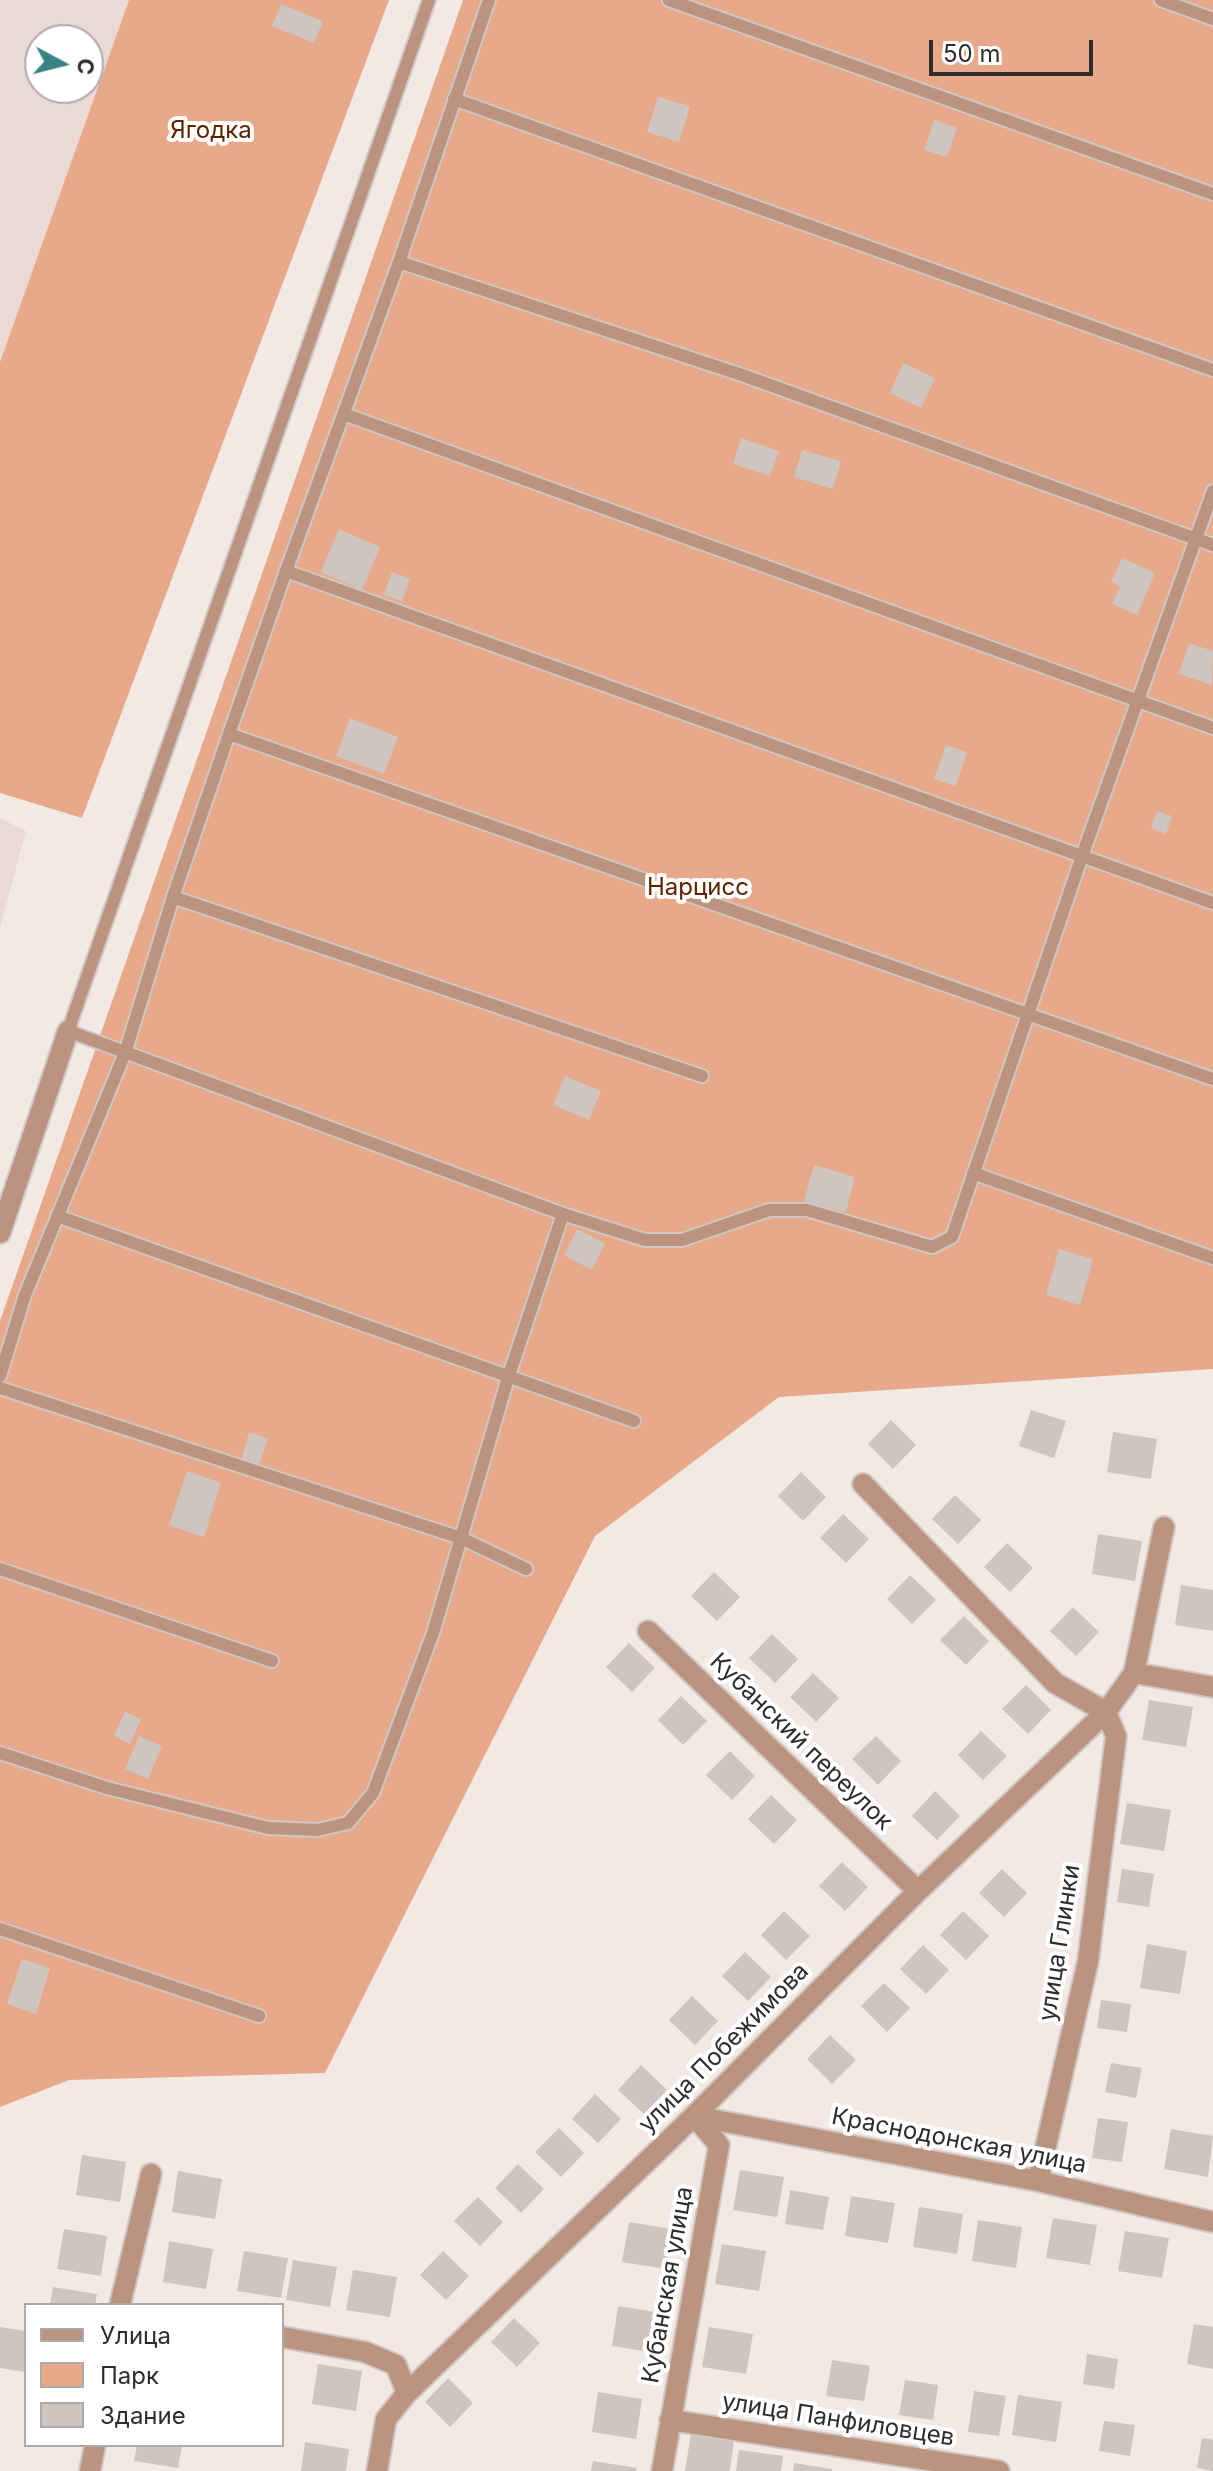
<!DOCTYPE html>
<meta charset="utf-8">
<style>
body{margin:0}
#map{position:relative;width:1213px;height:2471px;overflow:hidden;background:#f2e9e5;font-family:Inter,sans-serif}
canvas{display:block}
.legend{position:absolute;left:24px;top:2303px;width:260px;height:144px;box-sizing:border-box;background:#fff;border:2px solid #acabaa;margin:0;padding:10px 14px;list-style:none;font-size:24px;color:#302c2b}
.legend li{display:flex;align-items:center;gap:16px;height:40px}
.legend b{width:40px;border:2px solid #acabaa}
.north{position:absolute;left:24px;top:24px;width:80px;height:80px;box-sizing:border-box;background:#fff;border:2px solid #acabaa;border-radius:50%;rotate:97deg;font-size:22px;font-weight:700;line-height:32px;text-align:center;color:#302c2b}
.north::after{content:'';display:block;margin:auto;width:28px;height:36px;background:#3a8385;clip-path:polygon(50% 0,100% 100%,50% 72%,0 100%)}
.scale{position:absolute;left:929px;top:40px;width:164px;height:36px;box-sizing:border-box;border:4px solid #302c2b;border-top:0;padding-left:10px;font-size:24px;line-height:28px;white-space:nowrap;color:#302c2b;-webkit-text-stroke:6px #fff;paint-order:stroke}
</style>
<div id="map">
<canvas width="1213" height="2471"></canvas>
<ul class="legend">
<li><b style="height:10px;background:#bc937f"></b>Улица</li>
<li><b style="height:22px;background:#e8a98a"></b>Парк</li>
<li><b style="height:22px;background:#cec5c1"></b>Здание</li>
</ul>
<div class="north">С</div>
<div class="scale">50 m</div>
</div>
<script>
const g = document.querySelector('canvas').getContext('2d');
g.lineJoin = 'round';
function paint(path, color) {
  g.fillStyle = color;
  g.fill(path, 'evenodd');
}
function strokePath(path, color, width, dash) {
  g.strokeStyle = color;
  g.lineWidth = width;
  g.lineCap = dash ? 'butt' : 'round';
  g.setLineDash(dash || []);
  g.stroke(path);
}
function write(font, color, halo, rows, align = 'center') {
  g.font = font + ' Inter,sans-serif';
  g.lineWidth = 8;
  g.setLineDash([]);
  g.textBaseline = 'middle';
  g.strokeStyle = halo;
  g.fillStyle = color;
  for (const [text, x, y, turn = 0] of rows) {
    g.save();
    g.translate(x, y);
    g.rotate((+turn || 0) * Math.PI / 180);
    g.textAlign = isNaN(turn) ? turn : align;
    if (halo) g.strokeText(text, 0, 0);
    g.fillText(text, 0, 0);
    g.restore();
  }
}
paint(new Path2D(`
 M0 0H129L0 362ZM40 40H88V88H40Z
 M0 818 26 831 0 928Z`), '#eadad3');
paint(new Path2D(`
 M129 0H389L82 818 0 793V362Z
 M463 0H1213V1369L779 1397 595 1536 325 2073 69 2080 0 2107V1321Z`), '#e8a98a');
paint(new Path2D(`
 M281 4 323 21 314 43 272 26Z
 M658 97 690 106 679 142 647 132Z
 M934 120 957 128 947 157 924 150Z
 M903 363 935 378 921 408 890 393Z
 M741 438 779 451 770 476 733 464Z
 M802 450 841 461 833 489 794 477Z
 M339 529 380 547 362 590 321 572Z
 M1122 558 1155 573 1137 615 1112 604 1120 586 1111 582Z
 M392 572 410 579 402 601 384 595Z
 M1189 643 1213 651 1212 685 1179 674Z
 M350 718 398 737 384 774 336 756Z
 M946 745 967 752 956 786 934 779Z
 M1157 811 1172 816 1166 834 1151 828Z
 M565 1076 601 1091 589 1120 553 1105Z
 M814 1165 855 1177 846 1212 804 1201Z
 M577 1229 605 1243 592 1270 564 1255Z
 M1059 1249 1093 1259 1080 1305 1046 1295Z
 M1031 1410 1066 1421 1054 1458 1019 1446Z
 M891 1420 916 1445 893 1469 868 1444Z
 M249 1432 268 1438 259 1466 241 1461Z
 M1113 1432 1157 1439 1151 1479 1107 1472Z
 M187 1471 221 1483 204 1537 169 1525Z
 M801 1472 826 1497 803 1521 778 1496Z
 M955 1495 981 1520 958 1544 932 1519Z
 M843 1514 869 1539 846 1563 820 1538Z
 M1098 1534 1142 1541 1135 1581 1092 1574Z
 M1007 1543 1033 1568 1010 1592 984 1567Z
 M714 1572 740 1597 717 1621 691 1596Z
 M910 1575 936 1600 912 1624 887 1599Z
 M1181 1585 1213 1590V1631L1175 1625Z
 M1073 1607 1099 1632 1076 1656 1050 1631Z
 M964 1616 989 1641 966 1665 940 1640Z
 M772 1634 798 1659 775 1683 749 1658Z
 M629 1643 655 1668 632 1692 606 1667Z
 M813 1673 839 1698 816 1722 790 1697Z
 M1026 1685 1051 1710 1028 1734 1002 1709Z
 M681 1696 707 1721 683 1745 658 1720Z
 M1149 1700 1193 1707 1186 1747 1142 1740Z
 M125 1712 141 1719 130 1744 114 1736Z
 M981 1731 1007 1756 983 1780 958 1755Z
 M139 1736 162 1746 148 1779 125 1769Z
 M876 1736 901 1761 878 1785 852 1759Z
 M730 1751 755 1776 732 1800 706 1775Z
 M935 1791 960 1816 937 1840 912 1816Z
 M771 1795 797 1820 774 1844 748 1819Z
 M1127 1803 1171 1810 1164 1851 1120 1844Z
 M842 1862 868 1887 845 1911 819 1886Z
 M1002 1869 1027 1893 1004 1917 979 1893Z
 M1122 1869 1154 1874 1149 1907 1117 1902Z
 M784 1911 810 1936 786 1960 761 1935Z
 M963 1911 989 1936 966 1960 940 1935Z
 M1147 1944 1187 1951 1180 1994 1140 1988Z
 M923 1945 949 1970 926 1994 900 1969Z
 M745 1952 771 1977 748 2001 722 1976Z
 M22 1959 50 1968 36 2014 7 2004Z
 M884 1983 910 2008 887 2032 861 2006Z
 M692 1996 718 2021 695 2045 669 2020Z
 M1101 2000 1131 2004 1127 2032 1097 2028Z
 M830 2035 856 2060 832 2084 807 2059Z
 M1111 2063 1142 2068 1136 2098 1105 2092Z
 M641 2065 667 2090 644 2114 618 2090Z
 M595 2094 621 2119 598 2143 572 2119Z
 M1098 2118 1128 2122 1122 2162 1092 2158Z
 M559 2128 584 2153 561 2177 535 2152Z
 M1171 2129 1213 2136 1208 2177 1164 2169Z
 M82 2155 126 2162 120 2202 76 2195Z
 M518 2164 544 2189 521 2213 495 2188Z
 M740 2170 784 2177 777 2217 733 2210Z
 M178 2171 222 2179 215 2219 172 2212Z
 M790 2190 829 2197 823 2230 785 2224Z
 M851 2196 895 2203 888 2243 845 2236Z
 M478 2197 503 2222 480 2246 454 2221Z
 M919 2207 963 2214 957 2254 913 2247Z
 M1053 2218 1097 2225 1090 2265 1046 2258Z
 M978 2220 1022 2227 1016 2268 972 2261Z
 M629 2222 672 2229 666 2269 622 2262Z
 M64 2229 107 2236 101 2276 57 2269Z
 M1125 2231 1169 2238 1162 2278 1118 2271Z
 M169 2241 213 2249 206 2289 163 2282Z
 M722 2244 766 2251 759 2291 715 2284Z
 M244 2251 288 2258 281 2298 237 2291Z
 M443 2251 469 2276 446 2300 420 2275Z
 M293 2260 337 2267 330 2307 286 2300Z
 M353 2270 397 2277 390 2317 346 2310Z
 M53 2287 97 2294 95 2305H50Z
 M618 2306 662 2313 656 2353 612 2346Z
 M514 2318 540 2343 517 2367 491 2342Z
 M1194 2324 1213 2327V2369L1187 2364Z
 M0 2327 26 2331 24 2372 0 2368Z
 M709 2327 753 2334 746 2374 702 2367Z
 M1087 2354 1118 2359 1114 2389 1083 2384Z
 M832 2360 870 2366 864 2401 826 2396Z
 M318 2364 362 2371 356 2411 312 2404Z
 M448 2378 473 2403 450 2427 425 2402Z
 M905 2380 938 2385 933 2420 899 2415Z
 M974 2391 1006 2396 999 2436 968 2432Z
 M598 2392 642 2399 636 2439 592 2432Z
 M1018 2395 1062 2402 1056 2442 1012 2435Z
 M1104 2421 1135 2425 1130 2456 1099 2451Z
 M691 2433 734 2440 730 2471H685Z
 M1202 2438 1213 2440V2471L1197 2468Z
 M305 2442 349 2449 346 2471H301Z
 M137 2445H182L178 2468 134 2461Z
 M739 2450 783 2456 781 2471H736Z
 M593 2461 637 2468 636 2471H591Z
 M794 2463 832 2469V2471H793Z`), '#cec5c1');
const lane = new Path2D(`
 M429 0 68 1031 563 1214 645 1240H682L769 1210H807L932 1247 952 1237 1082 856 1213 491
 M669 0 1213 194
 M1161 0 1213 19
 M454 99 1213 370
 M399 262 742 375 1213 545
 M344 414 1213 728
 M286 571 1213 903
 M229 734 1213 1079
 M173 897 702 1076
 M973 1173 1213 1258
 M57 1216 634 1421
 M0 1376 25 1295 125 1053 173 897 229 734 286 571 399 262 489 0
 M0 1388 461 1538 526 1569
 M0 1569 272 1661
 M0 1753 107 1788 268 1828 317 1830 348 1823 373 1793 433 1633 508 1378 563 1214
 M0 1929 259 2016`);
const street = new Path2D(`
 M0 1233 68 1031
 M863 1484 1055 1683 1106 1712 1116 1736 1088 1961 1038 2181
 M648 1631 918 1891
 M1134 1673 1213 1687
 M694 2116 1038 2181 1213 2222
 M120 2305 151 2174
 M282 2337 365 2352 396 2365 407 2393
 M670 2420 999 2471
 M90 2471 95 2445
 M377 2471 386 2419 407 2393 694 2116 918 1891 1106 1712 1134 1673 1164 1527
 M662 2471 719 2145 694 2116`);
strokePath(lane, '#cfc7c4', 16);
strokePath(street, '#cfc7c4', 24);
strokePath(lane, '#bc937f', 12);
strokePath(street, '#bc937f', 20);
write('24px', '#5e2400', '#fff', [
 ["Ягодка",211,131],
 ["Нарцисс",698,888]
]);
write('24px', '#302c2b', '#fff', [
 ["Кубанский переулок",801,1742,44],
 ["улица Глинки",1060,1943,-81],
 ["улица Побежимова",724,2048,-45],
 ["Краснодонская улица",959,2141,11],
 ["Кубанская улица",668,2285,-80],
 ["улица Панфиловцев",838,2420,9]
]);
</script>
